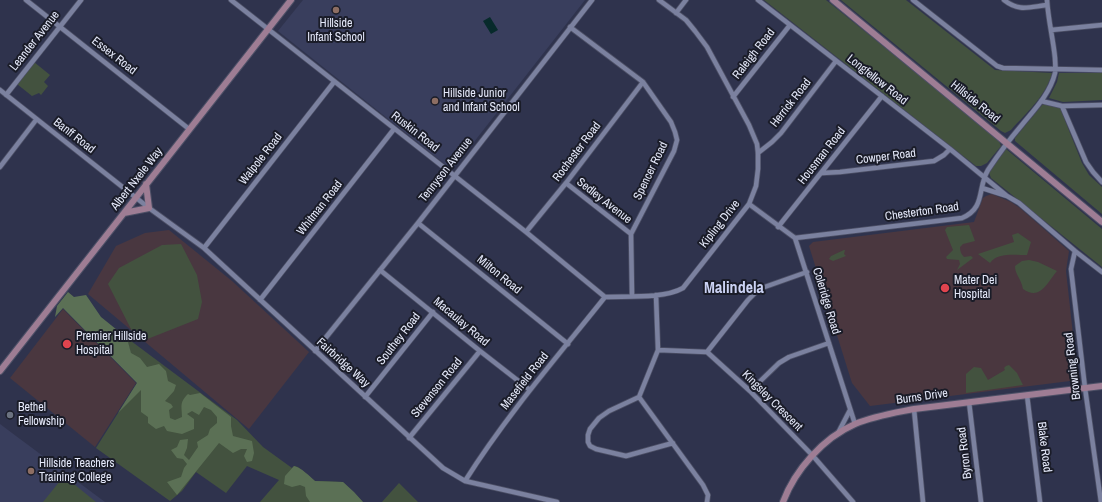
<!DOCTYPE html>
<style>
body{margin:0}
canvas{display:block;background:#2f334d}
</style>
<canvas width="1102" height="502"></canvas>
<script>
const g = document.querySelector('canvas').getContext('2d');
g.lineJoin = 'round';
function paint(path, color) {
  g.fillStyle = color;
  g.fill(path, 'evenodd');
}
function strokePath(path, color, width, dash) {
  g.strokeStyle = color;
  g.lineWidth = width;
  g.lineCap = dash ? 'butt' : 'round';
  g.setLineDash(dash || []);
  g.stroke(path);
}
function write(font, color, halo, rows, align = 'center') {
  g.font = font + ' "Archivo Narrow",sans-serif';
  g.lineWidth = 4;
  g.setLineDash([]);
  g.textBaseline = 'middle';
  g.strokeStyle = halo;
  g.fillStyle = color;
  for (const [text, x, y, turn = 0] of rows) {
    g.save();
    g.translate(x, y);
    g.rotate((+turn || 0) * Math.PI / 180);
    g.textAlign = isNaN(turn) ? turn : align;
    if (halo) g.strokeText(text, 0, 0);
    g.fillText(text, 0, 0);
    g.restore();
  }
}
paint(new Path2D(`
 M169 230 232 281 309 352 249 429 88 294 116 246 145 233Z`), '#493740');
paint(new Path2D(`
 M303 0H585L452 170 278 31Z
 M0 424 20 439 105 502H0Z`), '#393e5d');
paint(new Path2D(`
 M992 194 1011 202 1020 208 1069 251 1066 271 1078 380 870 406 852 383 809 246 813 242 974 222 983 198 986 196Z
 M63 309 136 383 95 447 10 378Z`), '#4a373f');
paint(new Path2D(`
 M764 0H826L998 139 1001 146 987 163 981 166H976Z
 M841 0H906L995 70 1052 73C1046 96 1026 113 1011 130L1005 133 1001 131Z
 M34 62 50 75 44 82 48 86 41 95 39 93 32 96 17 84Z
 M1059 73H1102V100L1063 102 1049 98 1057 82Z
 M1043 104 1060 108 1082 163 1089 175 1102 187V214L1015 141V138Z
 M1006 149 1102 229V267L991 178 989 173Z
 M969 225 975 241 963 244 960 247C960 251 961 254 964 257L971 256 973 258 957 270 960 264 959 260 947 259 946 257 953 250 945 230 947 227Z
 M1018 233 1031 242 1027 255C1016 255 997 252 990 263L978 254 1014 242 1012 235Z
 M181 244 197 275 202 302 198 319 145 340 132 331 108 284 119 268 162 245Z
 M844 250H845L844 254 846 256 833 261 829 259 831 256Z
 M1029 260 1038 262 1057 271C1047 283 1040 301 1023 289 1021 278 1015 275 1015 266L1022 261Z
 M127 338 237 420 263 447 292 468 294 466 298 467 315 481 343 482 363 502H260L279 480 247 466 226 493 196 472 182 491 170 501 96 448 137 383Z
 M1009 365 1017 373 1023 385 966 393V374L974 367 981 368 988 380 1005 370 1004 368 1006 366Z
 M64 476 96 502H43Z
 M399 483 418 502H382Z`), '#43523f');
paint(new Path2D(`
 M68 292 74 297 86 295 101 317 127 338 131 353 140 358 147 367 159 364 166 371 168 381 176 385 174 391 165 401 171 404 173 407 169 410 170 418 175 420 182 417C182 406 179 403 188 394L190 395 200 393 231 417V426L233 436 252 441 254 453 252 461 247 462 244 456 247 449H241L233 453 219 443 177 495 167 482 181 477 184 468 187 464 183 459 177 458 171 450 177 447 180 440 188 439 187 448 184 455 189 460 198 447 197 442 208 435 210 429 217 423V417L211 410 204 407 199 415 192 411 187 414 194 419V429L182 434 167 431 164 426 156 429 148 423V417L141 412V390L118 413 137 383 63 308 55 317 57 306Z
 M294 466C302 468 309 476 315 481L343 482 354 492 363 502H310L306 496 305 487 300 485 292 487 284 484 285 476Z`), '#5b7055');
paint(new Path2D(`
 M490 17 498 30 491 34 483 21Z`), '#072a2b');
const minor = new Path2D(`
 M26 0 189 129
 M231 0 526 232 605 297
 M758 0 950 149 1007 196
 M913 0 997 66 1003 68 1102 70
 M1004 0C1019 12 1029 7 1047 5
 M676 13 686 0
 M570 27 643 82 671 122 675 132 677 140 674 151 631 234 632 295
 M1051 30 1102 25
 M0 90 149 208 204 248 443 468 465 481 557 502
 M6 95 81 0
 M733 97 790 25
 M1041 101 1062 106 1102 105
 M1062 106 1086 162 1093 172 1102 182
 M758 153 772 142 781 133 836 61
 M0 167 36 120
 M822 173 840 172 934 161 944 155 950 149
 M566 183 631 234
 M982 188 1007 196 1019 203 1075 251 1102 272
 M749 204 795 238 855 424
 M418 223 568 344
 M778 227 882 96
 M526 232 566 183 643 82
 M795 238 962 218C986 208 977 188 988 170 998 155 1009 140 1021 126 1034 110 1050 94 1055 73 1056 68 1055 62 1055 58 1053 38 1048 19 1047 0
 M204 248 334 82
 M1075 251 1071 269 1085 388 1101 502
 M380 270 480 351 530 390
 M656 295 658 350 639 397 703 485 708 495 707 502
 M605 297C627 296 664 299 683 288L749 204 756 186 758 169V153L757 144 749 125 707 47 695 31 686 20 659 0
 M260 300 394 129
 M658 350 707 352 750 391 813 456 853 502
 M315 351 418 223 592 0
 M707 352 748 300 759 289 807 272
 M750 391 779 363 789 357 829 343
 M1027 395 1040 502
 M365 397 433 312
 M639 397 609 411 599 418 590 429 588 435V442L590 446 596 449 626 456 673 443
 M969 402 981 502
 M914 409 923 502
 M838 433 850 410
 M409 438 480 351
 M465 481C506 416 557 357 605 297`);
const secondary = new Path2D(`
 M833 0 1102 222
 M124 213 149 208 146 184
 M0 371 291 0
 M783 502C795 470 823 438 855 424 874 416 894 413 914 409L1102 386`);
strokePath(minor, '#4d5066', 6);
strokePath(secondary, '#4d5066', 8);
strokePath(minor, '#7b819f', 4.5);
strokePath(secondary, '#9e7d94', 6);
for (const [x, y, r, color] of [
 [336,10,4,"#8d6e63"],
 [435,101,4,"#8d6e63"],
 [945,288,5,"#e0444e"],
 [67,344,5,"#e0444e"],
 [10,415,4,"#6b7280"],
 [31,471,4,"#8d6e63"]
]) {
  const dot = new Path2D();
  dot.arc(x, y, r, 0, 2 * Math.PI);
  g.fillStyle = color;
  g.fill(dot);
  strokePath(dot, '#1a1c28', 1.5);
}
write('12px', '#e5e9fa', '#1a1c28', [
 ["Hillside",336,24,"center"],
 ["Infant School",336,38,"center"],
 ["Hillside Junior",443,94],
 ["and Infant School",443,108],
 ["Mater Dei",954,281],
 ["Hospital",954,295],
 ["Premier Hillside",76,337],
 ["Hospital",76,351],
 ["Bethel",18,408],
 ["Fellowship",18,422],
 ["Hillside Teachers",39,464],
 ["Training College",39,478]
], 'left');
write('12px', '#e5e9fa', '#1a1c28', [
 ["Leander Avenue",35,41,-52],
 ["Raleigh Road",754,54,-52],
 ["Essex Road",114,56,38],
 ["Longfellow Road",877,80,38],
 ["Hillside Road",975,102,39],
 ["Herrick Road",791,103,-52],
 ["Ruskin Road",415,132,38],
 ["Banff Road",74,136,38],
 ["Rochester Road",577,152,-53],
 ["Housman Road",822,156,-52],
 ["Cowper Road",886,157,-7],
 ["Walpole Road",261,159,-52],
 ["Tennyson Avenue",446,170,-52],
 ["Spencer Road",651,171,-64],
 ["Albert Nxele Way",137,179,-52],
 ["Sedley Avenue",604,201,38],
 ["Whitman Road",320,208,-52],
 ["Chesterton Road",922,212,-8],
 ["Kipling Drive",720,224,-52],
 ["Milton Road",499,275,39],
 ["Coleridge Road",826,301,73],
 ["Macaulay Road",461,322,40],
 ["Southey Road",399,339,-52],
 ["Fairbridge Way",343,363,42],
 ["Browning Road",1073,366,-97],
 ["Masefield Road",525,381,-52],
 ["Stevenson Road",437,388,-51],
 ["Burns Drive",922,397,-8],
 ["Kingsley Crescent",772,401,45],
 ["Blake Road",1044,447,83],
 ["Byron Road",965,453,-97]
]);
write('bold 16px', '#cbd2f3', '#1a1c28', [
 ["Malindela",734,289]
]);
</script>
